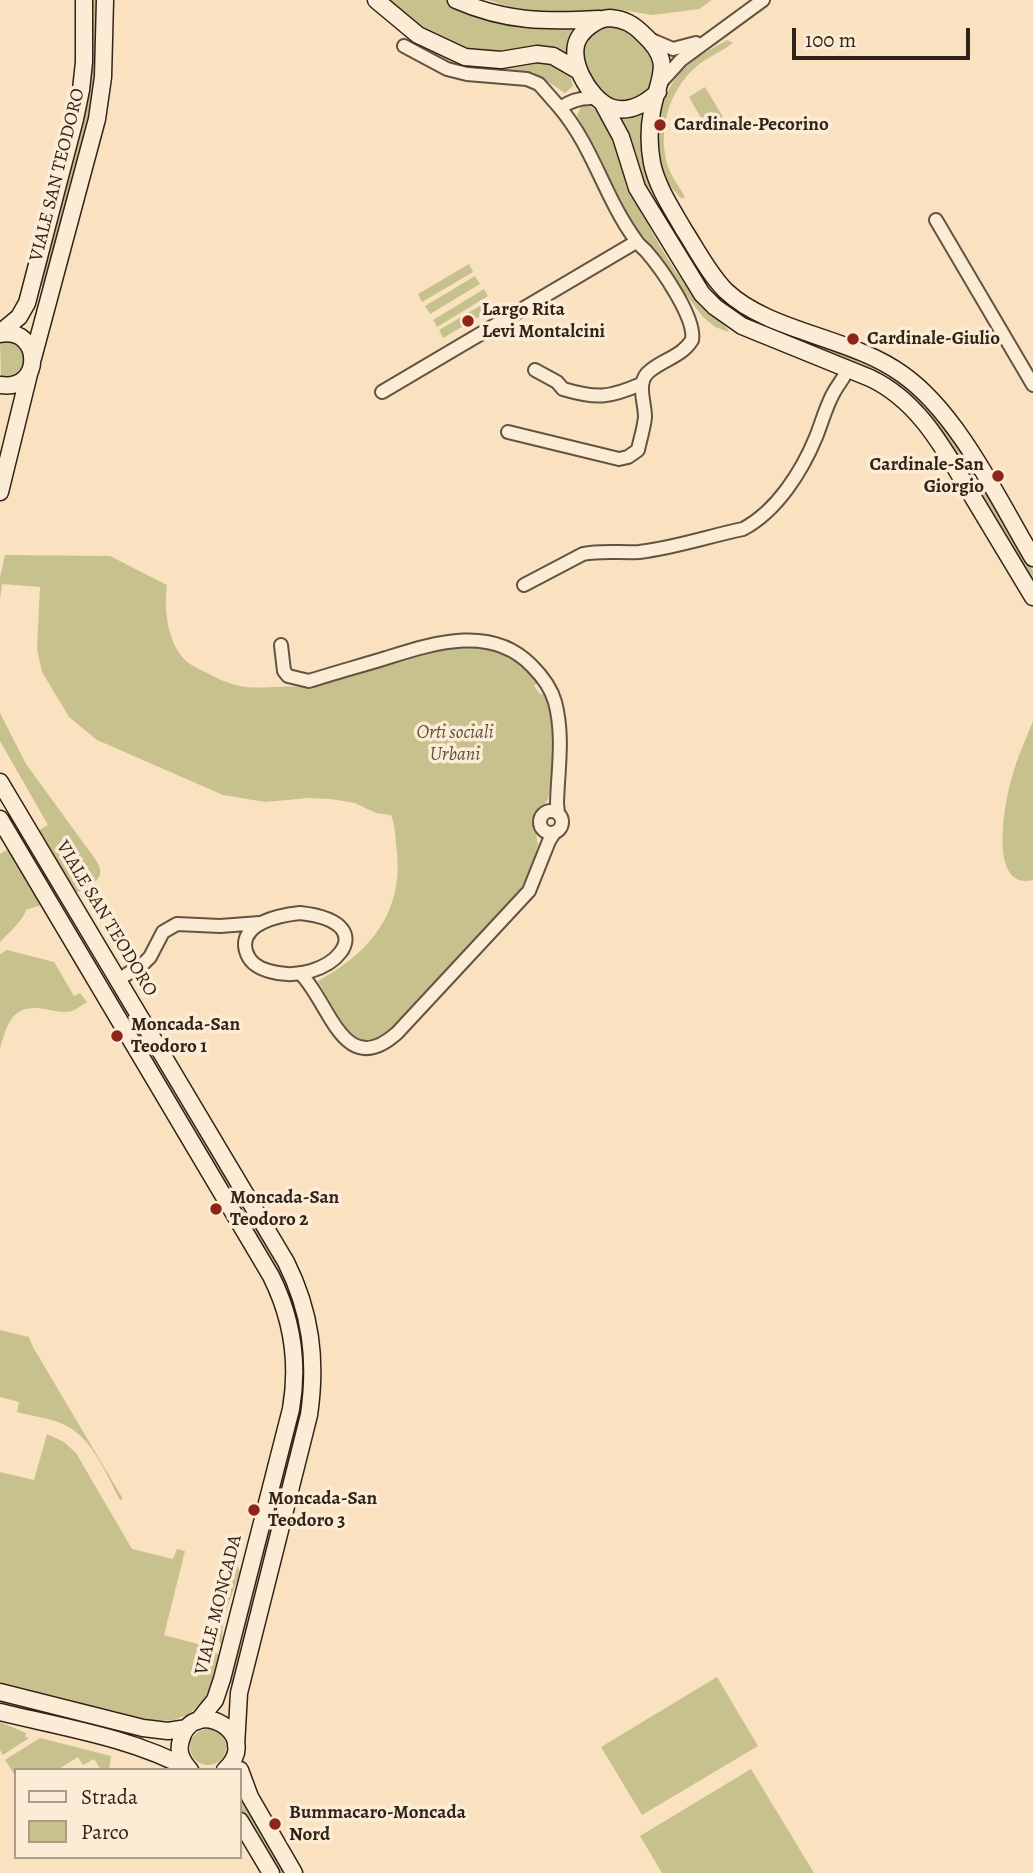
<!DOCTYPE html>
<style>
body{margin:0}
#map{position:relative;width:1033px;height:1873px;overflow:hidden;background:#fae2c0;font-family:Alegreya,serif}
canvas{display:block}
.legend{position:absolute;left:14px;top:1768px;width:228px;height:91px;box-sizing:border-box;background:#fcecd6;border:2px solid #aa9c8a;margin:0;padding:9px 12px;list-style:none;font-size:21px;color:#302419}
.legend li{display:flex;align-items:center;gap:14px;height:35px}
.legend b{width:35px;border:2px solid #aa9c8a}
.scale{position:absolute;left:792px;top:28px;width:178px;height:32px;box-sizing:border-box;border:4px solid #302419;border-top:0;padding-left:9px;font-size:21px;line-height:24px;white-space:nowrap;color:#302419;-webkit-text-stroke:5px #fcecd6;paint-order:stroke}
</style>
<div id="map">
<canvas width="1033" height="1873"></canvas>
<ul class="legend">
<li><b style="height:9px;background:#fcecd6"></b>Strada</li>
<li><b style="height:19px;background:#c6c18d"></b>Parco</li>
</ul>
<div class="scale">100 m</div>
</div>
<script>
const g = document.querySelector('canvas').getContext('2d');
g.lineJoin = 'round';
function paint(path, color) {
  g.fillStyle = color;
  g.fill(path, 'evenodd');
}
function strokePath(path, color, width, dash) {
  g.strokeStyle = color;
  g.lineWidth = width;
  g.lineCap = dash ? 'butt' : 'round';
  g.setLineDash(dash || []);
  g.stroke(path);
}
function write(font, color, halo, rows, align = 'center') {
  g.font = font + ' Alegreya,serif';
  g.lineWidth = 7;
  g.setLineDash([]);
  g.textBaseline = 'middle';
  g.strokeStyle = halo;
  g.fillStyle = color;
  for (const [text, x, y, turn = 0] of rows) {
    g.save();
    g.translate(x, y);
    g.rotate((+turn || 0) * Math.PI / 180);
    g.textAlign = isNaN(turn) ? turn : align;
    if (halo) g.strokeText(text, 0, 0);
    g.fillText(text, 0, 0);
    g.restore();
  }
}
paint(new Path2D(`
 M91 0H98V63L89 122 45 289 40 285 83 120 91 63Z
 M386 0H446L468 11 542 28 573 29 577 31 568 56C544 32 508 59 479 52 438 43 418 26 386 0Z
 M488 0H712L699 9 652 15 617 9 570 14 543 13 518 10Z
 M611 24C694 50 638 142 595 84 586 71 580 60 583 44L595 30Z
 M414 39 429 48C457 51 543 54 563 68 569 72 572 79 573 86L565 93 533 72 453 67Z
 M727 40 733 43C721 52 707 57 696 67 669 90 658 129 667 163 670 175 679 186 685 197L682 199C676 193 669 186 665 178 649 144 656 98 682 71 695 58 711 49 727 40Z
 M705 87 723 117 706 127 689 97Z
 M583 104C613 108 617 168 630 191 646 221 662 252 682 280 689 290 697 301 706 310 714 317 724 322 729 332L715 327 702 316 634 225 577 115Z
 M641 114 643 148 712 285 860 357 908 387 949 430 1033 571V584L946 438 928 415 879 374 842 357 759 327 729 312 697 278 645 184 630 134 619 117Z
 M469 264 473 272 422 302 418 294Z
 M475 276 480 284 430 314 425 306Z
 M484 289 488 296 437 327 433 320Z
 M490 300 494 308 443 338 439 330Z
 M10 341C26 347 29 362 17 375L1 377 0 342Z
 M5 555 110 556 167 585C163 609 168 649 190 664 196 668 203 671 209 674 220 680 232 685 245 687 267 689 288 684 309 688 335 680 360 672 386 664 429 651 474 633 515 660 524 666 533 673 537 683L534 686 540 694H544L549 702 553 728 552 778 548 799 534 822 538 845 530 876 521 893 387 1034 370 1042 351 1037 318 981C369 953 403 914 397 852 395 839 396 828 391 815L376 813 355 803 331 799 309 798 265 802 223 795 97 740 69 717 42 672 37 649 40 587 2 584 0 599V577Z
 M0 713 26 764 93 856C97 862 103 869 99 877 91 892 43 904 26 910 22 922 9 932 0 942V854L48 825 0 741Z
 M1033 721V880C987 891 1005 800 1012 777 1017 758 1026 739 1033 721Z
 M7 950 54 962 74 996 80 993 87 1002C82 1005 77 1009 72 1011 64 1013 56 1011 49 1010 14 1002 8 1020 0 1049V954Z
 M116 990 280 1265 289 1284 306 1341 307 1394 234 1685H232L229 1680 301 1353C299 1323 289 1296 276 1268L111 994 113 991Z
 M0 1330 29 1337 33 1347 123 1499 120 1500C106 1474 93 1439 65 1425 50 1418 32 1416 17 1412L19 1402 0 1397Z
 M47 1434 64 1442 76 1453 132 1549 173 1559 177 1549 185 1551 164 1635 205 1646 219 1655 211 1685 203 1701 189 1714 174 1720 154 1721 0 1682V1472L34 1480Z
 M223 1561 237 1565 240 1572 223 1619 222 1644 213 1636 230 1571 222 1568Z
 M717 1677 758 1746 642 1815 601 1747Z
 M0 1698 143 1735 144 1738 142 1741 0 1706Z
 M0 1722 26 1733 25 1737 29 1738 3 1755 0 1750Z
 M190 1747a18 18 0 1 1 36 0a18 18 0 1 1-36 0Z
 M40 1738 111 1756 109 1770H101L94 1759 83 1765 78 1757 57 1770H16V1777L5 1760Z
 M751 1769 814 1873H662L640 1836Z
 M243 1801 244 1802 287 1873H278L240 1808V1802Z`), '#c6c18d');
const street = new Path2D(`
 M647 38 673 49 696 43
 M404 46 447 69 467 74 527 79 539 84 560 108
 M661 82 681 60 763 0
 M936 220 1033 385
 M535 370 557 382 563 389C597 399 609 398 641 384
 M382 392 636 242
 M508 432 619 459 628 457 638 450C640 440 644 428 645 417 645 401 635 381 651 370 665 359 682 356 692 340 696 318 661 268 646 251 642 247 638 244 635 239 605 198 593 147 560 108 573 99 585 96 600 99
 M524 585 583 554C602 550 620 553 639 552 674 548 709 536 743 529 777 511 802 471 816 437 822 422 826 406 834 392 839 383 845 377 848 368
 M281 645 284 671 288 676 309 681C334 673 360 666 386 658 434 643 492 624 532 666 542 676 551 688 555 702 564 736 558 769 557 803L558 813
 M540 822a11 11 0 1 1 22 0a11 11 0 1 1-22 0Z
 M300 913C391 923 327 989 269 971 258 968 249 962 246 951 238 923 281 915 300 913Z
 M300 973C330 1002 343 1081 397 1033L529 891 549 841 554 833
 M118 980 143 964 150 957 163 932 177 924 220 926 260 923`);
const secondary = new Path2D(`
 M376 0 418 35 465 57 501 60 537 54 553 56 579 71
 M456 0C506 22 546 22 599 19
 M658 92C645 104 628 114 610 107 589 98 565 57 580 36 586 27 599 18 610 18 624 19 633 24 643 34 675 63 658 77 652 111 649 127 649 147 652 163 657 187 672 209 684 230 697 250 709 274 726 291 769 332 851 337 902 374 958 413 998 499 1033 558
 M602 102 621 137 637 188 702 294 715 307 742 326 870 378C921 402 946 453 974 499 994 532 1013 564 1033 597
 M0 333 19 317 27 303 75 119 81 90 84 62V0
 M0 334C42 326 44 392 0 385
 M33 358 97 119 103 77 105 0
 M0 492 29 374
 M0 782 286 1262C311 1312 317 1360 309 1415L239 1693 236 1746
 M0 819 271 1276C292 1318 299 1363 291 1409L222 1679 215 1700 198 1721
 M0 1692 143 1728 168 1731 187 1728
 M0 1712C61 1727 133 1738 189 1769
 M190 1770C182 1761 177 1752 181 1740 193 1694 264 1734 225 1770
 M240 1770 250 1797 294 1873
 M240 1821 271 1873`);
strokePath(street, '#625443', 16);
strokePath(secondary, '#302419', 19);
strokePath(street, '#fcecd6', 12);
strokePath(secondary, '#fcecd6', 16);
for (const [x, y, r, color] of [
 [660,125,7,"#8f2418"],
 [468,321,7,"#8f2418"],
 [853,339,7,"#8f2418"],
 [998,476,7,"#8f2418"],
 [117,1036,7,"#8f2418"],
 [216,1209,7,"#8f2418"],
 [254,1510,7,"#8f2418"],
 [275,1824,7,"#8f2418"]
]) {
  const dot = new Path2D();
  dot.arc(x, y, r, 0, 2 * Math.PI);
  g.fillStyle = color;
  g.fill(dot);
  strokePath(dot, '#fcecd6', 2.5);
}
write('bold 19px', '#302419', '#fcecd6', [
 ["Cardinale-Pecorino",674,125],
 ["Largo Rita",482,310],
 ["Levi Montalcini",482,332],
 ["Cardinale-Giulio",867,339],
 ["Cardinale-San",984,465,"right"],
 ["Giorgio",984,487,"right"],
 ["Moncada-San",131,1025],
 ["Teodoro 1",131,1047],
 ["Moncada-San",230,1198],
 ["Teodoro 2",230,1220],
 ["Moncada-San",268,1499],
 ["Teodoro 3",268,1521],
 ["Bummacaro-Moncada",289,1813],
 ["Nord",289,1835]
], 'left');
write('19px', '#302419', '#fcecd6', [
 ["VIALE SAN TEODORO",58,175,-76],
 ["VIALE SAN TEODORO",106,919,59],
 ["VIALE MONCADA",219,1605,-76]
]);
write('italic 19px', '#5d533c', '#fcecd6', [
 ["Orti sociali",455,733],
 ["Urbani",455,755]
]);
</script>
